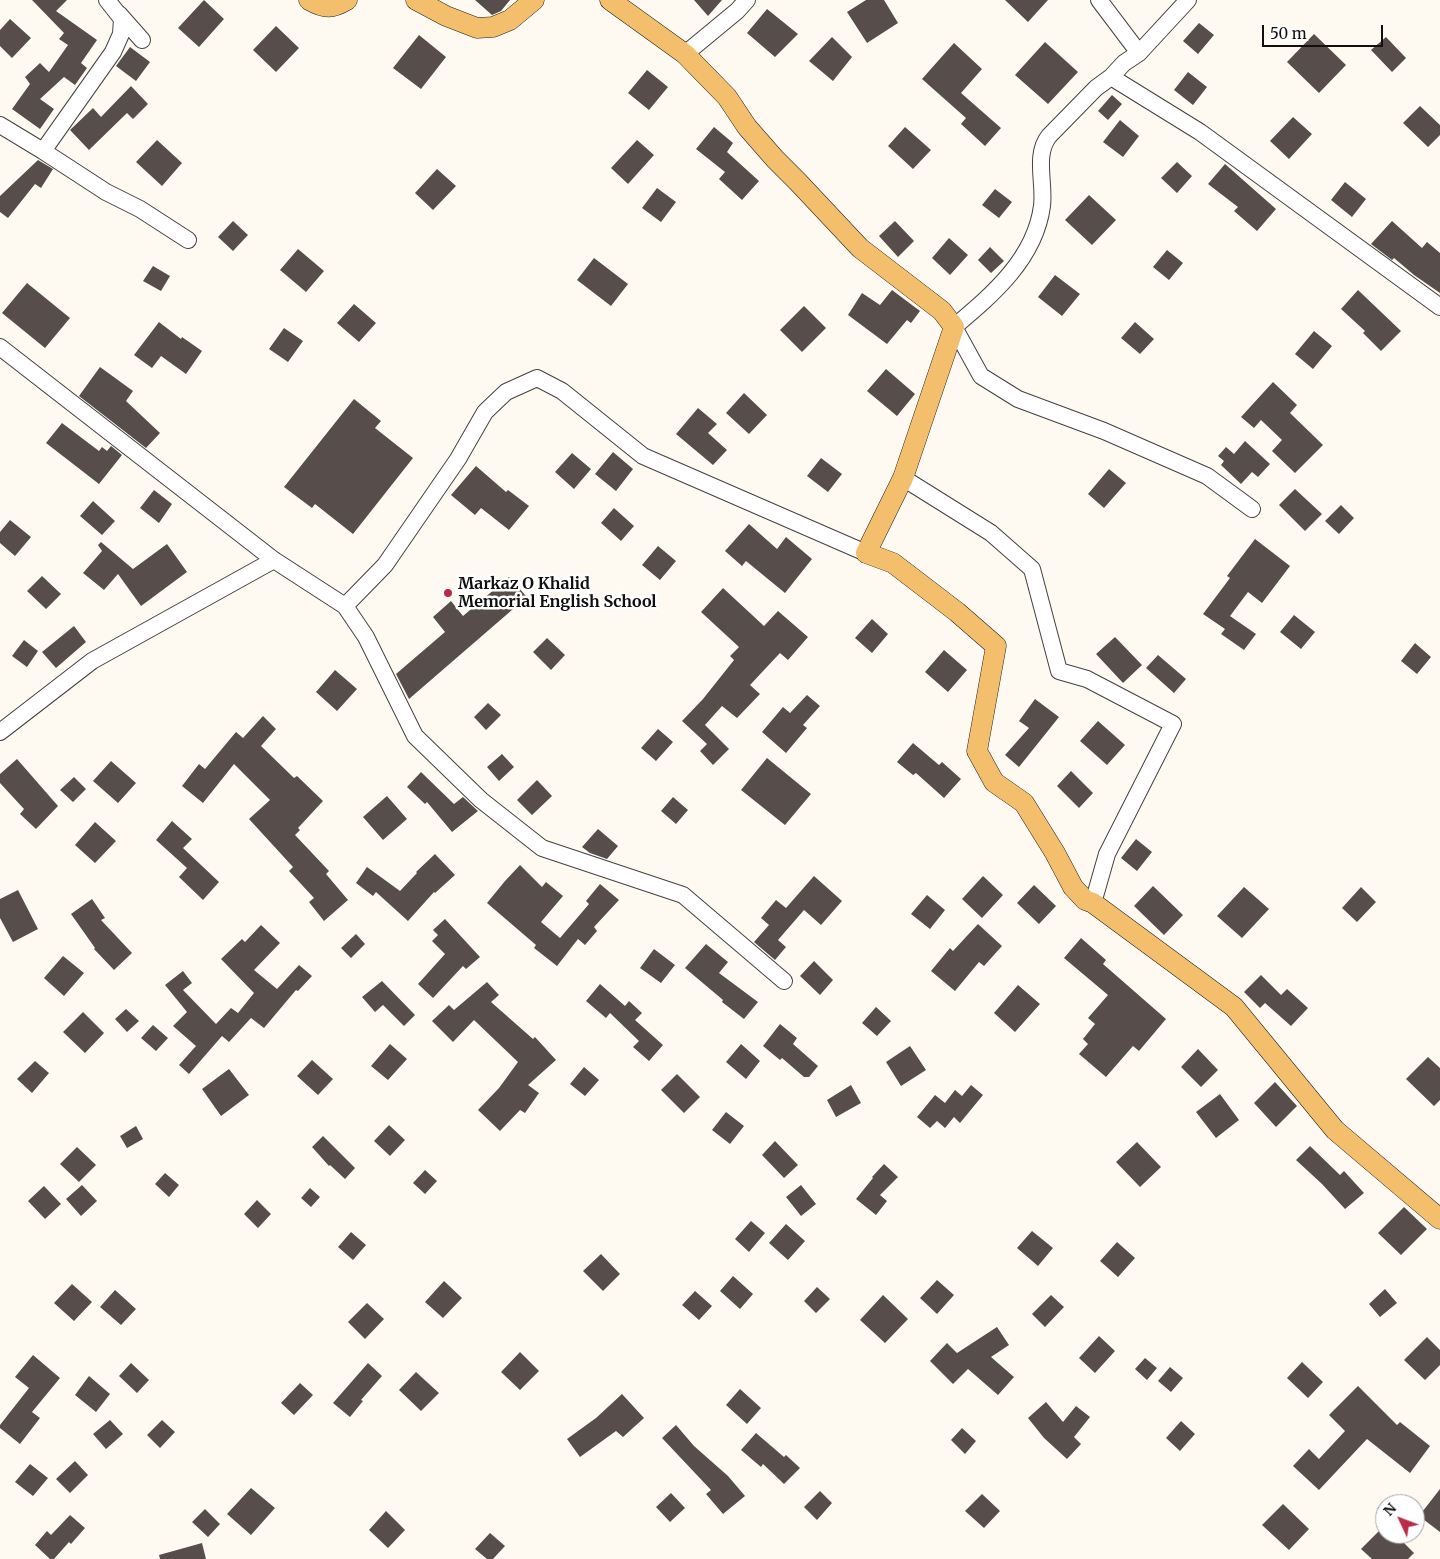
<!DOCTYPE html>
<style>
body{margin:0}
#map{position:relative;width:1440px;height:1559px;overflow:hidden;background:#fffaf1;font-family:Merriweather,serif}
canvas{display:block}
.north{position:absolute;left:1375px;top:1494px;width:50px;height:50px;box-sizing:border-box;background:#fff;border:1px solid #9f9f9f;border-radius:50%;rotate:313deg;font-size:14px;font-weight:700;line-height:20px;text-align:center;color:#0f0f0f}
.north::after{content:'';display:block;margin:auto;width:18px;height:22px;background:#bb2a46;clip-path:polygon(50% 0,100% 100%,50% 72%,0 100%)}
.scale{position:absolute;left:1262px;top:25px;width:121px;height:22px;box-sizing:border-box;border:2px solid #0f0f0f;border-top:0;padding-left:6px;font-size:15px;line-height:18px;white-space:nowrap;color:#0f0f0f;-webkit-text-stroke:4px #fff;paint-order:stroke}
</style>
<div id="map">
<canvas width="1440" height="1559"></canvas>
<div class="north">N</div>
<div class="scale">50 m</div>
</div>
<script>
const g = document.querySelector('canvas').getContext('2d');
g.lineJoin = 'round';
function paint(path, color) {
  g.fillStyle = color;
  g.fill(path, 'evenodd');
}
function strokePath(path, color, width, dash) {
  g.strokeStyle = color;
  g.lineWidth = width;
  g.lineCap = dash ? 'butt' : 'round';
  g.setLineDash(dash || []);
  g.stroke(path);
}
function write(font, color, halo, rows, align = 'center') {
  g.font = font + ' Merriweather,serif';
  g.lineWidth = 5;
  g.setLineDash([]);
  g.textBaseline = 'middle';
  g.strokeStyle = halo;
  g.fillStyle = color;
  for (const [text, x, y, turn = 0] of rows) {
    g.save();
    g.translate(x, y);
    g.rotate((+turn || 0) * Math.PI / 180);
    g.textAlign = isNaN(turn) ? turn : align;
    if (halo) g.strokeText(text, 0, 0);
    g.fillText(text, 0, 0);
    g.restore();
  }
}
paint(new Path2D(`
 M32 0H67L56 11 97 40 81 63 87 68 75 85 64 77 40 99 54 109 40 129 12 109 30 84 25 77 40 63 49 72 68 45 59 39 64 33Z
 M204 0 224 19 199 47 178 28Z
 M475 0H510L501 11 492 15Z
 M694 0H722L708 16Z
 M866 0H884L898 23 867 43 847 12Z
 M1005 0H1048L1028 22Z
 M767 9 798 34 775 57 747 33Z
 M10 19 31 38 12 58 0 46V30Z
 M1199 23 1214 35 1198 54 1183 41Z
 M276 26 299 48 276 72 253 50Z
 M1314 34 1346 65 1319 93 1287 62Z
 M419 35 446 57 421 89 393 68Z
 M832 37 852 57 833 81 809 61Z
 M1386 37 1406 58 1392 72 1371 50Z
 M1045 42 1078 72 1048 104 1015 75Z
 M954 43 982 69 961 93 1001 128 985 146 961 124 966 118 922 79Z
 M130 47 150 62 136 81 116 66Z
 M647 70 668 87 649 110 628 93Z
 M1188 72 1207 87 1193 105 1174 90Z
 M131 86 148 104 133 119 127 113 89 150 70 130 93 108 101 117Z
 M1112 95 1122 104 1108 120 1098 111Z
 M1420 106 1440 125V135L1428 147 1403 123Z
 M1293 117 1312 134 1289 159 1270 141Z
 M1120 120 1139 136 1123 157 1103 142Z
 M714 127 733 143 727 152 759 181 742 200 719 179 725 172 696 149Z
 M905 127 931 150 913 169 888 146Z
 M157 140 182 163 162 186 136 162Z
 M637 140 654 155 628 184 611 168Z
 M38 160 53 169 41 188 35 184 8 218 0 212V196Z
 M1177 162 1192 176 1177 193 1161 178Z
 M1225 164 1276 209 1257 231 1234 211 1238 207 1208 184Z
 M437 169 456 186 433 210 415 193Z
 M1345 182 1366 199 1352 217 1331 200Z
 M657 188 676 202 661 222 642 208Z
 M995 189 1012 202 999 218 982 205Z
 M1089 195 1116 220 1092 245 1065 220Z
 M233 221 248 235 233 251 218 237Z
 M895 221 914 241 898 257 879 236Z
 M1392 221 1422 248 1427 242 1440 253V293L1414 275 1394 258 1392 260 1371 244Z
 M949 238 968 255 950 275 932 258Z
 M990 247 1004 261 991 273 978 260Z
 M298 249 324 271 306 292 280 270Z
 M1167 250 1183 263 1169 280 1153 267Z
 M594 258 628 284 611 306 577 280Z
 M153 266 170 276 161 291 143 281Z
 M1055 275 1080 294 1062 316 1038 297Z
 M27 283 70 318 45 348 2 313Z
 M892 290 920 311 911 323 907 320 887 344 848 315 862 293 880 305Z
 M1358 290 1401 331 1381 351 1363 333 1365 331 1341 309Z
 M354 304 376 323 359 342 337 323Z
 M804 306 826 328 802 352 780 330Z
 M159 322 181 339 182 337 202 351 186 374 161 356 152 368 134 355Z
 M1135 322 1154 339 1140 354 1121 338Z
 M284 328 303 341 288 362 269 349Z
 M1314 331 1332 346 1313 369 1295 354Z
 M100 367 133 391 126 401 160 433 146 448 79 396Z
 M886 369 915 394 897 416 867 391Z
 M1273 382 1297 405 1290 413 1323 445 1295 473 1272 451 1282 440 1261 420 1254 428 1241 417Z
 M744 393 767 415 749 434 726 413Z
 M354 399 381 421 375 428 413 458 353 534 315 504 312 508 284 487Z
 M698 408 717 424 708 433 727 450 713 465 676 434Z
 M62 423 99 451 102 447 107 451 111 446 122 455 99 484 46 443Z
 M1245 441 1270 464 1258 477 1252 472 1241 484 1221 465 1224 461 1218 456 1226 447 1234 454Z
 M613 452 633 469 616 491 595 474Z
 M572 453 591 469 574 489 555 472Z
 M821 458 842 474 828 492 807 476Z
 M476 466 506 492 508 490 529 506 509 530 481 508 475 515 451 495Z
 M1109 469 1126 483 1104 508 1088 494Z
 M1295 489 1322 514 1305 531 1279 505Z
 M154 490 172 504 159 523 140 508Z
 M93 501 115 521 102 535 80 516Z
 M1341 505 1354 518 1339 534 1325 521Z
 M614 508 634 526 621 541 601 523Z
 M10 520 31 537 15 556 0 543V532Z
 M749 524 777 549 786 537 812 559 785 593 746 561 742 566 725 551Z
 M1255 539 1290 566 1262 603 1248 592 1230 616 1256 634 1244 650 1221 634 1225 629 1203 614 1230 578 1227 576Z
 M101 542 133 569 167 544 187 572 141 606 118 574 104 590 83 573 102 551 98 545Z
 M658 546 676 561 660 580 642 565Z
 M42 576 61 594 46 609 27 591Z
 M509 577 527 597 409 699 396 674 445 632 433 617 451 601 463 616Z
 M723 588 764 626 778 611 808 637 788 660 780 653 750 685 760 694 737 718 722 706 705 725 729 749 713 765 700 751 707 744 682 721 703 699 734 660 730 656 739 647 701 612Z
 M1294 615 1315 632 1301 649 1280 632Z
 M872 619 888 634 872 653 855 638Z
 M74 626 86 642 56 668 42 652Z
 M1115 637 1142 665 1123 683 1096 654Z
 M547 638 565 655 551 670 533 652Z
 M24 640 38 651 27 667 12 656Z
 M1415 643 1431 657 1417 674 1401 661Z
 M944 650 967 670 948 692 925 672Z
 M1158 655 1186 679 1174 693 1146 668Z
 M335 670 357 689 337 711 316 692Z
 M807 695 820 706 803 725 807 728 786 753 762 732 783 707 790 713Z
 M1035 699 1059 717 1019 767 1005 755 1029 728 1019 721Z
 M488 703 501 715 486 730 474 717Z
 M263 716 276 729 261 746 294 778 297 776 323 801 298 828 300 830 295 835 329 871 326 874 348 900 324 921 309 902 314 898 289 871 293 867 249 819 270 800 234 764 203 803 182 786 199 764 205 769 236 732 243 738Z
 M1098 721 1125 745 1107 765 1080 741Z
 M658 729 673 742 656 761 641 748Z
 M913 743 939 765 942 762 961 779 944 798 916 773 913 775 897 762Z
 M502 754 514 767 499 781 487 767Z
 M767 758 811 794 785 825 741 790Z
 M17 759 58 806 36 829 20 814 24 809 0 783V774Z
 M111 761 136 783 118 803 93 781Z
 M1071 771 1093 793 1079 808 1057 786Z
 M421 772 454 804 463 797 478 811 452 832 427 802 425 804 407 787Z
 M74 777 86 789 73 802 60 790Z
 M537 780 552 796 532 815 517 800Z
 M387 796 407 819 383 840 363 817Z
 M673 797 688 810 676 824 661 811Z
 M172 821 192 839 183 848 219 882 203 900 179 877 187 868 156 840Z
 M95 822 116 841 95 863 75 845Z
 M598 829 618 846 607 859 590 853 582 847Z
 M1136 839 1152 852 1137 871 1121 858Z
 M435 854 455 875 435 893 434 892 408 921 376 892 373 896 356 883 367 867 400 891 417 873 416 872Z
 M520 865 542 887 546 882 563 896 541 922 560 938 589 904 586 901 600 884 619 900 594 927 597 931 585 945 578 939 557 966 534 948 536 945 487 903 505 881Z
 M814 876 842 901 821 925 804 910 778 940 786 947 775 960 754 942 769 925 761 918 776 900 786 908Z
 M983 876 1003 895 982 918 962 899Z
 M1034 885 1056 906 1039 924 1017 903Z
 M1153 886 1183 915 1164 935 1134 906Z
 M1244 887 1269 909 1242 938 1217 916Z
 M1361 887 1376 902 1357 922 1342 908Z
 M18 890 38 929 13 942 0 918V899Z
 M927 895 945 910 930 929 911 914Z
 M92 899 105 918 101 920 132 953 114 970 94 949 95 948 71 914Z
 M445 919 480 957 466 969 463 966 433 998 418 984 445 954 432 941 438 935 433 930Z
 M978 924 1002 946 984 966 979 962 955 991 931 971 950 948 953 951Z
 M261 925 280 943 254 970 277 989 299 965 312 976 298 991 296 990 264 1028 251 1018 229 1042 222 1036 189 1074 179 1065 196 1046 173 1026 187 1012 165 985 183 971 192 983 183 990 216 1024 231 1008 238 1013 254 993 221 959 242 939 245 942Z
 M356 934 365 944 351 958 341 948Z
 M1081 938 1106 960 1103 964 1166 1019 1139 1051 1133 1046 1106 1077 1079 1054 1088 1044 1083 1039 1095 1024 1088 1018 1108 995 1064 958Z
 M706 944 728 962 719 973 758 1002 744 1019 722 1002 723 1000 685 968Z
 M654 949 675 965 661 983 640 968Z
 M63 956 84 973 64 996 44 978Z
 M814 961 833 980 820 995 800 976Z
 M1261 975 1281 995 1287 989 1308 1008 1291 1026 1265 1003 1260 1008 1244 992Z
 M382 981 415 1015 404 1026 383 1005 375 1012 362 997Z
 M487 982 499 995 491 1002 533 1039 535 1037 556 1060 528 1085 539 1093 525 1113 520 1110 500 1131 478 1110 499 1088 518 1062 474 1020 453 1042 432 1021 449 1005 454 1010Z
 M600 984 625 1006 629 1001 642 1013 635 1020 663 1045 649 1061 633 1047 639 1041 610 1013 606 1018 586 1001Z
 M1018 985 1040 1004 1015 1032 994 1013Z
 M876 1007 891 1021 877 1036 862 1023Z
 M126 1009 139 1021 127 1032 115 1019Z
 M83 1012 104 1033 85 1053 63 1032Z
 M780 1024 797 1038 793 1044 818 1066 809 1077H804L782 1058 780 1060 763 1046Z
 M153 1025 168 1038 156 1051 141 1038Z
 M390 1044 407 1059 388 1080 371 1066Z
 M741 1044 760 1061 746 1079 726 1062Z
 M910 1046 926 1070 901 1086 886 1062Z
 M1198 1049 1218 1070 1201 1087 1181 1067Z
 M1428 1057 1440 1068V1100L1434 1106 1406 1079Z
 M312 1060 333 1079 318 1095 297 1076Z
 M35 1061 49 1073 32 1093 17 1079Z
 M584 1067 599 1080 585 1096 570 1084Z
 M229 1069 249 1095 221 1116 202 1089Z
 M677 1074 700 1097 684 1113 661 1090Z
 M1275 1082 1297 1106 1276 1127 1254 1103Z
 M851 1085 861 1103 836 1117 827 1100Z
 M971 1085 983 1095 960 1123 954 1117 945 1128 937 1121 930 1128 917 1117 935 1095 945 1103 955 1090 962 1096Z
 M1220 1094 1239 1120 1216 1138 1196 1112Z
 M726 1112 744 1126 730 1144 712 1130Z
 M389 1125 405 1140 390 1156 374 1141Z
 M136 1126 143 1139 127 1148 120 1136Z
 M323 1136 355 1168 345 1179 330 1165 329 1166 312 1147Z
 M775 1141 798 1165 784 1178 762 1155Z
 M1137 1142 1161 1167 1140 1187 1116 1162Z
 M1310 1146 1340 1175 1344 1171 1364 1193 1345 1209 1322 1184 1296 1160Z
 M77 1147 96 1165 79 1182 60 1164Z
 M884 1164 898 1177 880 1195 887 1201 876 1215 856 1199 873 1178 872 1177Z
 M425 1170 437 1181 425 1194 413 1183Z
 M165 1173 179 1185 169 1197 155 1184Z
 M82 1185 97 1201 81 1216 66 1199Z
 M801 1185 816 1204 801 1216 786 1197Z
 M44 1186 61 1204 45 1219 28 1201Z
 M310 1188 320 1197 311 1207 301 1198Z
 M257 1200 271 1214 258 1228 244 1214Z
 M1404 1207 1427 1229 1401 1255 1378 1233Z
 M751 1221 765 1233 749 1252 735 1239Z
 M786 1224 805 1241 788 1260 769 1243Z
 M1032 1231 1053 1248 1038 1266 1017 1248Z
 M351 1232 366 1245 353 1260 338 1247Z
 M1117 1242 1135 1258 1118 1277 1100 1261Z
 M601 1254 620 1274 603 1291 583 1271Z
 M733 1276 753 1294 740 1309 720 1291Z
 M937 1280 954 1295 937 1314 920 1298Z
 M444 1281 462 1298 443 1318 425 1302Z
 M72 1284 92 1302 74 1321 54 1303Z
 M817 1287 830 1299 816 1313 804 1301Z
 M1385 1289 1397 1303 1380 1317 1369 1304Z
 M115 1290 136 1309 121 1325 100 1307Z
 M695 1291 712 1306 699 1320 682 1305Z
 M883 1295 908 1319 885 1343 860 1320Z
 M1051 1295 1064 1307 1045 1327 1032 1314Z
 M367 1303 384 1319 365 1339 348 1322Z
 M997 1327 1009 1345 991 1357 1014 1377 998 1395 968 1369 953 1384 930 1361 947 1343 957 1353Z
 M1099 1336 1115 1351 1095 1373 1079 1358Z
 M1427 1337 1440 1350V1365L1425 1380 1404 1360Z
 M520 1352 539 1371 520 1390 501 1372Z
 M33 1355 60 1378 32 1412 40 1418 20 1444 0 1428V1425L29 1388 15 1377Z
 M1145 1358 1157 1368 1147 1380 1135 1369Z
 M1302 1362 1323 1382 1308 1398 1287 1378Z
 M131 1363 149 1380 137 1393 119 1376Z
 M368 1363 382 1376 361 1400 363 1401 350 1417 333 1403Z
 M1170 1367 1183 1378 1171 1392 1158 1381Z
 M416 1372 439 1393 421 1411 399 1390Z
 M89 1376 110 1394 96 1412 75 1395Z
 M300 1383 313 1395 294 1415 281 1403Z
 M1358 1386 1397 1425 1400 1422 1430 1446 1410 1473 1367 1439 1319 1490 1293 1466 1309 1449 1319 1459 1345 1431 1329 1415Z
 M740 1389 761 1408 747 1424 726 1405Z
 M622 1394 644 1418 623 1437 616 1431 580 1457 567 1439 596 1418Z
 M1046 1402 1063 1422 1076 1406 1090 1417 1074 1437 1081 1444 1067 1459 1044 1438 1028 1418Z
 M110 1420 123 1434 106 1449 93 1434Z
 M162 1420 175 1432 160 1448 147 1435Z
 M1181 1421 1195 1434 1180 1451 1166 1438Z
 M676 1425 694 1446 728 1476 745 1496 723 1514 706 1494 711 1490 662 1438Z
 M962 1428 976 1441 965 1454 951 1440Z
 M756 1433 784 1457 786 1455 800 1468 784 1484 763 1464 761 1467 741 1450Z
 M75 1461 88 1475 70 1493 56 1479Z
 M30 1464 48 1478 33 1496 15 1482Z
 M251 1488 275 1508 251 1535 227 1514Z
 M1440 1489V1532L1419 1516Z
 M820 1491 832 1503 817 1520 804 1507Z
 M671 1493 685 1508 670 1522 656 1507Z
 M982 1494 1000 1511 984 1528 965 1511Z
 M1283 1504 1309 1529 1289 1550 1262 1525Z
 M205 1509 220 1524 208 1537 192 1522Z
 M386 1511 405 1530 388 1548 369 1530Z
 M70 1515 85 1528 71 1544 69 1542 54 1559H50L35 1545 47 1531 51 1535Z
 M1385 1525V1534H1395L1414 1553 1408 1559H1372L1361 1549Z
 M490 1533 505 1546 493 1559H487L475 1549Z
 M202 1543 206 1559H160L159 1555Z`), '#574e4b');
const minor = new Path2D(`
 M1099 0 1139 53
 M119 14 142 40
 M685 54 737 11 747 0
 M1111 77 1124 63 1139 53 1188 0
 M0 125 43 151 106 192 140 209 188 240
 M43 151 113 52 121 34 122 19 107 0
 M0 347 274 560 345 606 366 637 415 736 481 800 542 848 683 895 784 981
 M903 478 991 533 1032 569 1059 671 1087 679 1173 724 1107 854 1093 903
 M1252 509 1207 476 1104 431 1018 399 981 376 954 327C992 295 1035 259 1042 206 1045 183 1034 155 1049 136L1096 88 1111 77 1200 132 1440 307
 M345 606 385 565 458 459 485 412 506 392 537 378 562 391 643 456 866 553
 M0 732 92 661 274 560`);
const major = new Path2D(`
 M309 0C325 9 332 9 347 0
 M416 0 446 16 477 28 493 27 510 20 534 0
 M610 0 685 54 727 97 747 127 775 159 798 182 860 248 942 311 954 327 903 478 866 553 893 563 957 612 996 646 977 751 994 782 1024 803 1055 853 1073 887 1085 900 1093 903 1234 1007 1335 1130 1440 1219`);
strokePath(minor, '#424242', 18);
strokePath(major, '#202020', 21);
strokePath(minor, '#fff', 16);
strokePath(major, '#f4bf6c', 20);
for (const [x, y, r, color] of [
 [448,593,5,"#bb2a46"]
]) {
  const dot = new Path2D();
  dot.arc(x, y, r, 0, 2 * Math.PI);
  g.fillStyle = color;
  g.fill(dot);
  strokePath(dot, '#fff', 2);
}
write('bold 16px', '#0f0f0f', '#fff', [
 ["Markaz O Khalid",458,584],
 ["Memorial English School",458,602]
], 'left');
</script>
